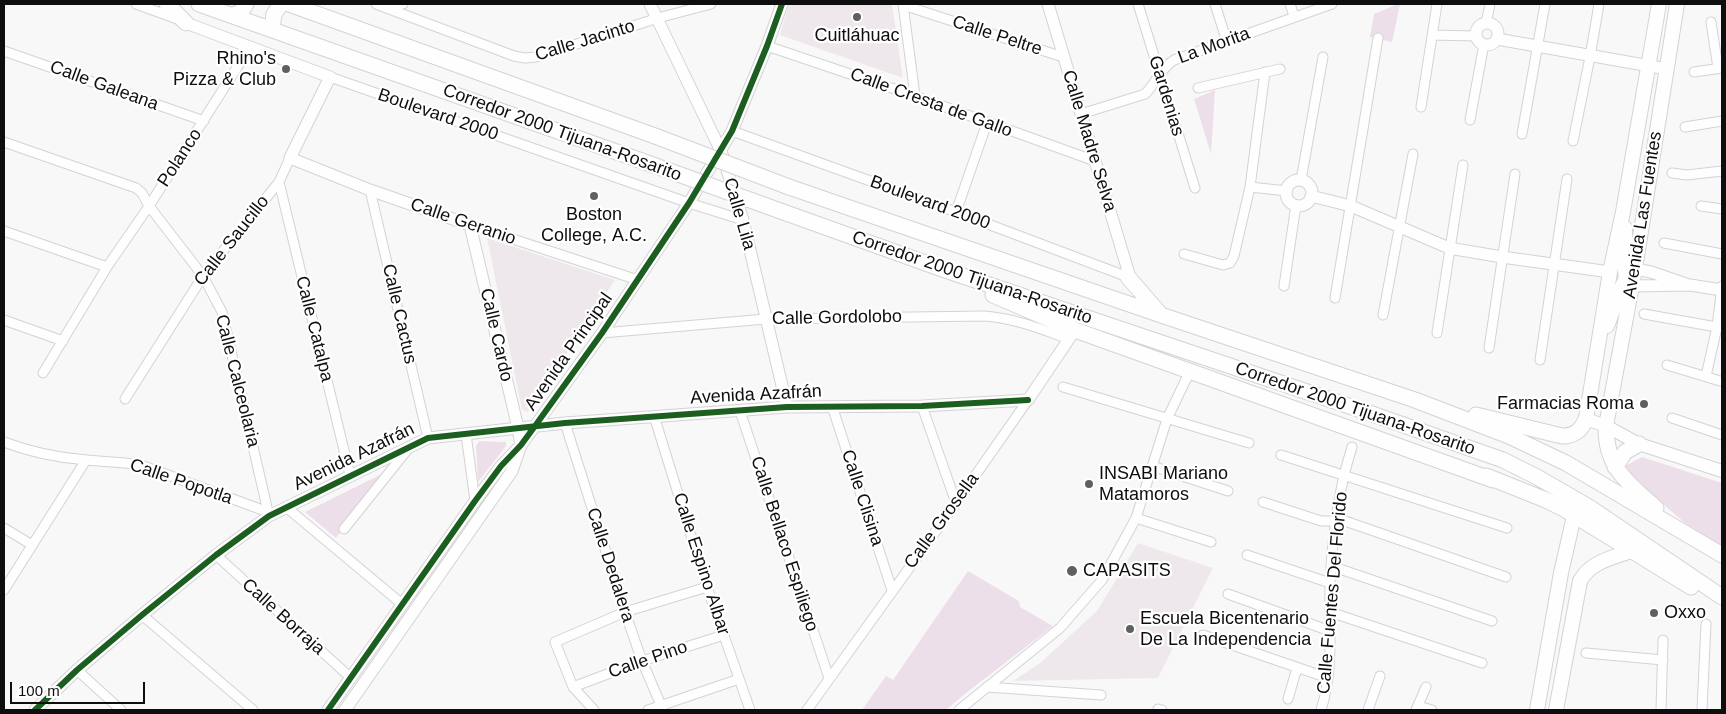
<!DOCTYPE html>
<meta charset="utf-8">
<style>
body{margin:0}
#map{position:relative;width:1726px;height:714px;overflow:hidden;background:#f9f8f9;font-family:Helvetica,sans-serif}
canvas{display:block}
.frame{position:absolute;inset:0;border:5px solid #0f0e0f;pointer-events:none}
.scale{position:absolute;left:10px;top:682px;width:135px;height:22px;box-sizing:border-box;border:2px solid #0f0e0f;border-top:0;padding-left:6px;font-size:15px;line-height:18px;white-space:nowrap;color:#0f0e0f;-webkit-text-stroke:4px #fff;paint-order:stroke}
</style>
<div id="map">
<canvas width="1726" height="714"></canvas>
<div class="frame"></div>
<div class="scale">100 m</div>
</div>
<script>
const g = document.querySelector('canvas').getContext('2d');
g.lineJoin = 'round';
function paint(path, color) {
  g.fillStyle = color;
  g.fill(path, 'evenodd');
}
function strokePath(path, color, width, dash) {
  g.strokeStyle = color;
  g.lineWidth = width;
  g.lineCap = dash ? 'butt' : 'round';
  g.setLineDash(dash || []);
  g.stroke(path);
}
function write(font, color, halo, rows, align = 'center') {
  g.font = font + ' Helvetica,sans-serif';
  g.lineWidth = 4.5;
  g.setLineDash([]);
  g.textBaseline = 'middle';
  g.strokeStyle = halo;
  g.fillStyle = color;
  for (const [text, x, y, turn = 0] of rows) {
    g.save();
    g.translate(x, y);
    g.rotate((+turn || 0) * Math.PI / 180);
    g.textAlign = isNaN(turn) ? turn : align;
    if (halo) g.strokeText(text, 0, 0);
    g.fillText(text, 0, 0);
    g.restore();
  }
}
paint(new Path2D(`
 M789 4H892L903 78 780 35Z
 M487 238 615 280 528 412 522 410Z
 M1138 543 1213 568 1158 678 1013 681 1039 664 1097 611Z`), '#eee8ed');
paint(new Path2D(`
 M1398 4H1400L1392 42 1370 37 1374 14Z
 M1215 90 1211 154 1194 99Z
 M479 441 506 442V446L478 482 476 446Z
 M1642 457 1722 483V546L1685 523 1628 474 1625 466Z
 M386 472 336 538 305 512Z
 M968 571 1019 601 1020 607 1053 626 966 693 946 710H862L886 676 893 680Z`), '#eddfea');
const minor = new Path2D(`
 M136 4 180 20
 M376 4 514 56 525 58 536 57 658 18 711 4
 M903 4 915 96
 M1138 4 1195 188
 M1215 4 1227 42
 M1290 4 1294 16
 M903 5 1063 57
 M388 8 403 4
 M1711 22 1718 68
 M1486 23 1490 4
 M1432 35 1476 36
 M767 46 915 96 1095 161
 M4 51 204 121
 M1694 72 1722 68
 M330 77 689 203 743 220
 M1198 88 1280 69
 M1421 107 1437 4
 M1081 114 1145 94C1156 83 1161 68 1174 60L1332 4
 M1470 120 1484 44
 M1685 127 1722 121
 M732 131 956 212 1128 277
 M1522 134 1545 4
 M1573 141 1590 57 1599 4
 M4 142 136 188 142 193 149 206 203 276 222 312 269 516
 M1672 173 1687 175 1722 171
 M1301 180 1323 57
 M279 182 350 475
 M1250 187 1287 191
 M370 190 428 438
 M1701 206 1722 209
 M956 212 987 123
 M470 225 638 280
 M4 231 107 267
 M1664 243 1722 254
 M1184 254 1223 265 1230 263 1234 256 1250 187 1265 72
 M1284 286 1296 205
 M1335 298 1378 38
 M1644 314 1722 328
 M1383 315 1413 154
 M4 320 63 341
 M602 333 766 319 984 316C1014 318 1041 329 1069 339
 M1437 333 1463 165
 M1489 348 1515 174
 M1540 360 1567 179
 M1667 365 1720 381
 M43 373 107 267 149 206 250 47
 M1706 376 1717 327 1722 286
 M1063 387 1249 443
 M125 399 203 276 279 182 290 158
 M832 406 892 590
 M922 406 956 503
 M740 411 829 678
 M654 416 707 587 750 710
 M1672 418 1722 435
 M565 423 625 612 642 661 663 710
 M466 434 475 501
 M4 442C30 452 59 458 87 460 105 462 122 462 141 465L268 512
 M1281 455 1507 528
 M1152 466 1228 491
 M1263 502 1321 521H1345L1506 577
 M286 507 402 604
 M1136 518 1211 542
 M4 528 32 545
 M344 529 408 449
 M216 555 351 678
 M1247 555 1330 583
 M1331 566 1492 621
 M4 590 86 460
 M1228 594 1330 631
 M1330 612 1482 663
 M142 615 253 710
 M1203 635 1328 678
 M1586 653 1663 660
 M77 670 121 710
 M573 687 642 661 724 635
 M987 687 1101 695
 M1288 699 1297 668
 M1418 706 1432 710
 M1158 709 1162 710
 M594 710 573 687 555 642 625 612 707 587
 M648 710 739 679
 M807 710 956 503 1028 400
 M959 710 1060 628 1102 580 1136 518 1167 419 1190 371
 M1321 710C1334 670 1329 626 1330 584 1332 538 1338 491 1352 447
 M1368 710 1380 676
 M1416 710 1426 687
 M1661 710 1663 640
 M1702 710 1706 624`);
const tertiary = new Path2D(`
 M650 4 721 151 743 220 787 407
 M1048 4 1129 274 1128 277
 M186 23 330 77 290 158 370 190 470 225 518 428 521 445 512 471 345 710
 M1476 34a11 11 0 1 1 22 0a11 11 0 1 1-22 0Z
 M1497 39 1667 69
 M1286 193a13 13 0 1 1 26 0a13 13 0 1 1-26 0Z
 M1311 196 1351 206 1449 248 1502 257 1610 272
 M1635 269 1651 272 1686 284
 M1631 286 1690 285 1722 290
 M35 710 77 670 142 615 216 555 269 516 428 438 565 423 787 407 922 406 1028 400 1075 330
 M328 710 475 501 501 466 521 445 535 426 602 333 689 203 732 131 767 46 782 4`);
const secondary = new Path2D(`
 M1586 419 1606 426 1639 444 1722 471`);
const primary = new Path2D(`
 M1625 228C1626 241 1622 275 1628 283
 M1607 326 1623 284 1630 273
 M1586 419 1610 272 1623 212 1659 4
 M1606 426 1635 269 1677 4
 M1537 710 1561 573 1574 516
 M1556 710 1580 581C1590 562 1612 558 1631 551`);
const trunk = new Path2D(`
 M167 4 186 23
 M199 4 642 161
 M289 4 655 136
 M233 15 241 12 246 4
 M272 29 274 14 281 4
 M789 187 1161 315 1415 400 1509 436 1566 463 1722 555
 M786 213 945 270 1358 409 1503 460 1537 477 1589 507 1722 597
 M1128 277 1160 314
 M993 295 1075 330 1493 480
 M1476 415 1562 436C1574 436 1581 431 1586 419
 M1606 426C1605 467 1628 483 1656 508
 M1615 467 1625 452 1639 444
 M1486 476 1546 500 1564 509 1691 587`);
strokePath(minor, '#d4d3d4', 11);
strokePath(tertiary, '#d4d3d4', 13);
strokePath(secondary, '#d4d3d4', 14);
strokePath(primary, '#d4d3d4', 16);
strokePath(trunk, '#d4d3d4', 17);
strokePath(minor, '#fefefe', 9);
strokePath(tertiary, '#fefefe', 11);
strokePath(secondary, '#fefefe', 12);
strokePath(primary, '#fefefe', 14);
strokePath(trunk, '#fefefe', 15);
const trunkBridge = new Path2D(`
 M655 136 789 187
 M642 161 786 213`);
strokePath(trunkBridge, '#d4d3d4', 17, []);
strokePath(trunkBridge, '#fefefe', 15);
strokePath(new Path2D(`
 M35 710 77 670 142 615 216 555 269 516 428 438 565 423 787 407 922 406 1028 400
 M328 710 475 501 501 466 521 445 535 426 602 333 689 203 732 131 767 46 782 4`), '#1b5e20', 6);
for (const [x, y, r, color] of [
 [857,17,5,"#616061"],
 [286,69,5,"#616061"],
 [594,196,5,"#616061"],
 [1644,404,5,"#616061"],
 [1089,484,5,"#616061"],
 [1072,571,6,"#616061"],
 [1654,613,5,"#616061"],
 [1130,629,5,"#616061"]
]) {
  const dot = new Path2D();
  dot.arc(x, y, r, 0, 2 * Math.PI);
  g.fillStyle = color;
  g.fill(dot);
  strokePath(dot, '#fff', 2);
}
write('18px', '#0f0e0f', '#fff', [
 ["Cuitláhuac",857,36,"center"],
 ["Rhino's",276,59,"right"],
 ["Pizza & Club",276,80,"right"],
 ["Boston",594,215,"center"],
 ["College, A.C.",594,236,"center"],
 ["Farmacias Roma",1634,404,"right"],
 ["INSABI Mariano",1099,474],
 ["Matamoros",1099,495],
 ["CAPASITS",1083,571],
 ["Oxxo",1664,613],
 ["Escuela Bicentenario",1140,619],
 ["De La Independencia",1140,640]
], 'left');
write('18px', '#0f0e0f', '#fff', [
 ["Calle Peltre",997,36,18],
 ["Calle Jacinto",585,41,-17],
 ["La Morita",1214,46,-20],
 ["Calle Galeana",104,86,20],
 ["Gardenias",1166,96,73],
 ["Calle Cresta de Gallo",931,103,20],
 ["Boulevard 2000",438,115,19],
 ["Corredor 2000 Tijuana-Rosarito",562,133,20],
 ["Calle Madre Selva",1089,141,73],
 ["Polanco",180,158,-57],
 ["Boulevard 2000",930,203,20],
 ["Calle Lila",739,214,74],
 ["Avenida Las Fuentes",1643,215,-81],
 ["Calle Geranio",463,222,19],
 ["Calle Saucillo",232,241,-52],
 ["Corredor 2000 Tijuana-Rosarito",972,278,19],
 ["Calle Cactus",399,314,77],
 ["Calle Gordolobo",837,318,-1],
 ["Calle Catalpa",314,329,76],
 ["Calle Cardo",496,335,77],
 ["Avenida Principal",569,352,-55],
 ["Calle Calceolaria",237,381,76],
 ["Avenida Azafrán",756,395,-3],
 ["Corredor 2000 Tijuana-Rosarito",1355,409,19],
 ["Avenida Azafrán",354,457,-26],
 ["Calle Popotla",181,482,19],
 ["Calle Clisina",862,498,72],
 ["Calle Grosella",942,521,-54],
 ["Calle Bellaco Espiliego",784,544,72],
 ["Calle Espino Albar",701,564,72],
 ["Calle Dedalera",610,565,72],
 ["Calle Fuentes Del Florido",1333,593,-85],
 ["Calle Borraja",283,617,42],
 ["Calle Pino",648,660,-19]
]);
</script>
